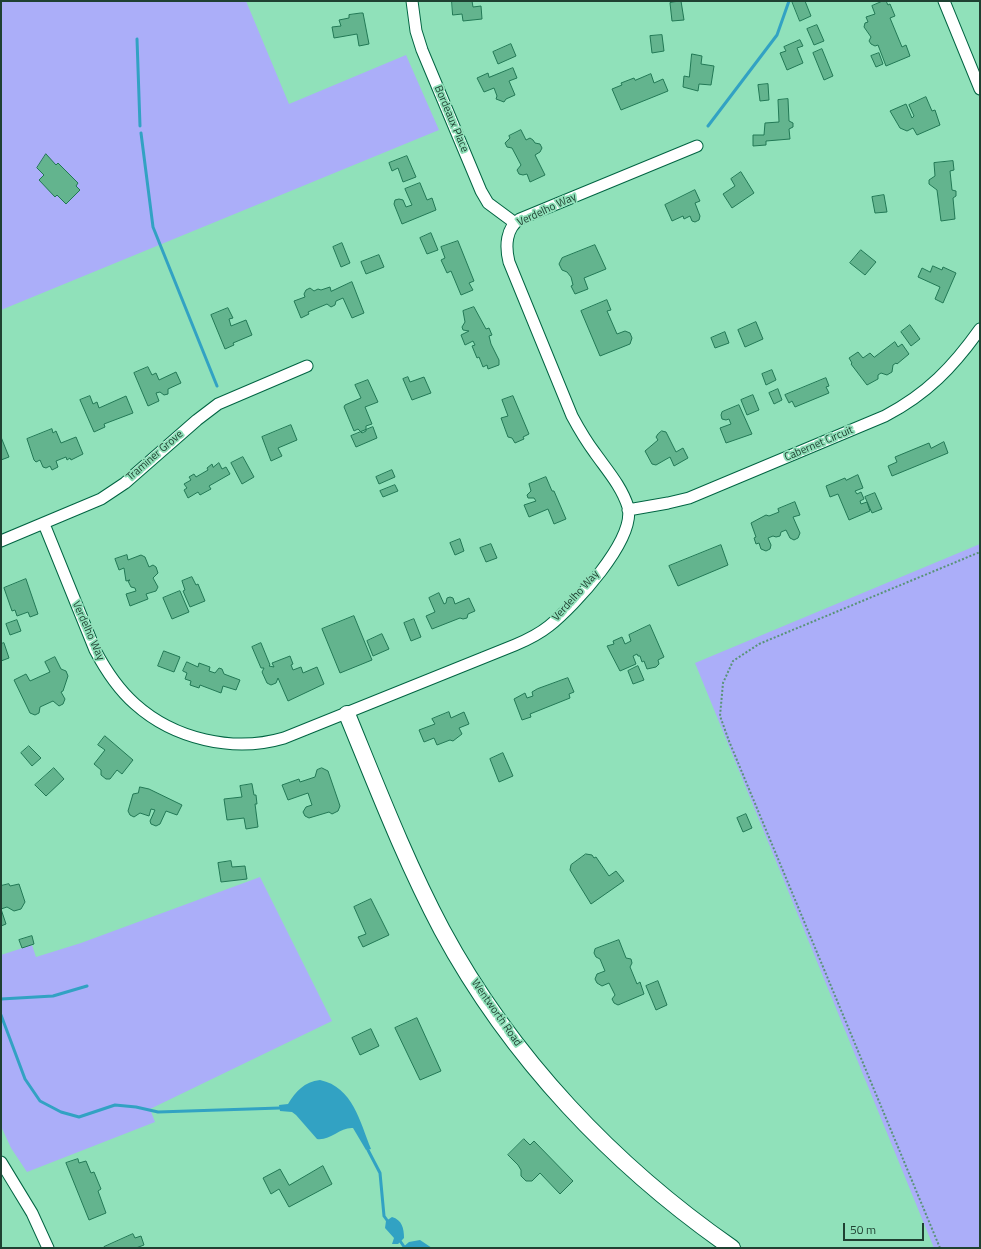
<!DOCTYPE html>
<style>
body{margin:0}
#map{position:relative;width:981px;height:1249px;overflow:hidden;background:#90e1ba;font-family:"Titillium Web",sans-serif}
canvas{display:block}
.frame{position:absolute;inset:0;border:2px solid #1f4132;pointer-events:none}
.scale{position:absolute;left:843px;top:1223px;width:81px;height:18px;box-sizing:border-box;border:2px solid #1f4132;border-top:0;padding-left:5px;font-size:12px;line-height:14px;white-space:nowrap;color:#1f4132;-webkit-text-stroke:3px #90e1ba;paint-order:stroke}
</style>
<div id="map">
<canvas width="981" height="1249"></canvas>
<div class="frame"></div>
<div class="scale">50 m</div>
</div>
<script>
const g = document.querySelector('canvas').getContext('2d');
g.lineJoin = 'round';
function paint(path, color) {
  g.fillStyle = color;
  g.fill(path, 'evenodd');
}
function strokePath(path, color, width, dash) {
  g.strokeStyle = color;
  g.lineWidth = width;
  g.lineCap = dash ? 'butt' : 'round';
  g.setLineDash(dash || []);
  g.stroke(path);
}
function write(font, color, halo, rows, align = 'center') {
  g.font = font + ' "Titillium Web",sans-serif';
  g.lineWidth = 3.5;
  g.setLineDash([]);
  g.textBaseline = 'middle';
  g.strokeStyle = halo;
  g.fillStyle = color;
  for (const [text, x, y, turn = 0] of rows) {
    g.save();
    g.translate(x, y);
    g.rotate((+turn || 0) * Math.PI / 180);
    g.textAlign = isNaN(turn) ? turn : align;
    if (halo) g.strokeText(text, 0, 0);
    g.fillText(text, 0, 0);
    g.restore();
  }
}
paint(new Path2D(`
 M1 1H246L289 104 406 55 439 130 1 310Z
 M980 544V1248H934L695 663Z
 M260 877 332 1021 150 1109 155 1122 27 1172 11 1148 1 1126V955L32 945 36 957 81 943Z`), '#abaef9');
paint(new Path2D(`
 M320 1080C353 1087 360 1122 371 1149L366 1150 353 1128C340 1127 330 1141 317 1139L296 1115 292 1112 280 1111 279 1105 288 1104C296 1091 304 1082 320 1080Z
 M392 1217C402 1220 404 1228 404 1238L398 1244H392L394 1238 385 1228 386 1221Z
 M420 1240 432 1248H402L409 1242Z`), '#32a2c3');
strokePath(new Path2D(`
 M137 39 140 126
 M708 126 777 35 789 1
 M141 133 153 227 217 386
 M1 999 53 996 87 986
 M1 1015 25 1079 40 1101 61 1112 79 1117 115 1105 136 1107 158 1112 280 1108
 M368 1150 380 1173 384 1216 389 1223
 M398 1238 405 1248`), '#32a2c3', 3);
const building = new Path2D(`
 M452 1H472L473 7 481 6 482 19 463 21 462 14 453 15Z
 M681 1 684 20 672 21 670 3Z
 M792 1H805L811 16 800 21Z
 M883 1H886L888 5 890 4 895 16 890 18 902 47 906 45 910 56 886 66 878 45 875 46 871 44 869 41 871 37 864 27 865 23 868 22 866 17 875 14 872 6Z
 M361 13H363L369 44 359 46 357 34 334 38 332 27 341 26 339 20 349 18V15Z
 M817 25 824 41 814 45 807 29Z
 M662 35 664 51 652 53 650 36Z
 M800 40 803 46 797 48 803 63 787 70 780 53 786 51 784 47Z
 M511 44 516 56 498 64 493 52Z
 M822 49 833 76 824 80 813 53Z
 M879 53 883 64 876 67 871 56Z
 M692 54 702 56 701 64 714 66 711 85 699 84 698 91 683 87 684 76 689 77Z
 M513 68 517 78 509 81 515 95 506 99 504 102 496 99 497 96 494 88 484 92 477 78 488 73 489 77Z
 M651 74 654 83 663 79 668 91 621 110 612 89 622 85 621 83 634 78 635 80Z
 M768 84 769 100 760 101 758 85Z
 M926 97 932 111 935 110 940 125 917 135 913 128 907 131 900 128 890 111 906 104 912 118 914 116 909 105Z
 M788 99 789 121 793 123V127L789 129 790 139 766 141V145L753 146V135H764L765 123 779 122 778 100Z
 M521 130 526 140 530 138 533 140 535 143 540 144 542 148 540 152 535 155 545 175 530 182 527 174 523 175 519 174 517 170 521 165 512 148 507 147 505 143 510 138 509 136Z
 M46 154 56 165 58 163 78 183 76 186 80 190 66 204 57 195 55 197 39 180 44 175 37 168Z
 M407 156 416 177 403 182 398 168 392 171 389 163Z
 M953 161 954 170 950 171 952 190 956 191V196L953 198 955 219 941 221 937 190 929 184V180L935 176 934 163Z
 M741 172 754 193 732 208 723 194 735 186 731 179Z
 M420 183 427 200 432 198 436 210 402 224 394 204 395 200 399 199 403 200 406 207 412 205 405 189Z
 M695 190 700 201 695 203 700 216 699 220 695 222 692 221 690 216 684 219 683 216 672 221 665 205Z
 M884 195 887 212 875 213 872 197Z
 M431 233 438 250 427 254 420 238Z
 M458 241 474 281 469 283 473 290 461 295 451 271 447 273 441 260 445 258 441 247Z
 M342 243 350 263 341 267 333 247Z
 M595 245 606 269 584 278 588 289 575 294 571 286 573 285 571 277 567 272 562 270 559 264 562 258Z
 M861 250 876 262 865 275 850 263Z
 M379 255 384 267 366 274 361 262Z
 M933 266 942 270 943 267 956 273 943 303 935 299 940 287 918 277 922 268 930 272Z
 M352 282 364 313 352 318 343 298 336 301 335 305 331 307 327 304 308 312 309 314 301 318 294 301 305 297 304 294 306 290 310 288 314 291 318 289 321 290 330 287 331 291Z
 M607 300 611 310 607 311 617 334 625 331 630 333 632 338 630 344 600 356 581 311Z
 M474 307 486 329 489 328 492 335 489 336 491 344 499 360V365L488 369 487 365 483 367 479 357 477 358 472 346 475 345 473 341 465 345 461 335 469 331 463 330 462 327 465 322 463 311Z
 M228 308 233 318 229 319 231 326 246 320 252 335 233 343 234 345 225 349 211 315Z
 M756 322 763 339 745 347 738 330Z
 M910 325 920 339 911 346 901 332Z
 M725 332 729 343 715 348 711 338Z
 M895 342 898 347 902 344 909 354 897 364 896 363 893 365 892 372 887 375 881 373 878 375V379L867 385 851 364 852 363 849 358 858 352 863 358 870 353 874 357Z
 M148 367 152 375 156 373 159 380 176 372 181 383 168 389V394L164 395 160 392 156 393 159 401 148 406 134 373Z
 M772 370 776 380 766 385 762 374Z
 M408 377 410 382 424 377 431 393 412 400 403 379Z
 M826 378 829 386 826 387 829 393 795 407 792 401 789 403 785 395Z
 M368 380 378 402 365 407 372 424 366 426V431L362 433 358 429 354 431 344 407 345 405 361 398 355 385Z
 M778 389 782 400 774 404 769 393Z
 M753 395 759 410 747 415 741 400Z
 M90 396 93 404 97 402 99 408 126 396 133 413 104 424 105 427 94 432 80 400Z
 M513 396 529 434 523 437 524 439 515 443 512 438 508 437 501 418 508 416 502 400Z
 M739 405 752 434 726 443 720 428 731 424 729 419 726 420 722 419 721 415 722 412Z
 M291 425 297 440 278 448 282 456 271 461 262 437Z
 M373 427 377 438 356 447 351 436Z
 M52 429 53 433 56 431 61 443 76 437 83 454 71 460 70 458 67 460 66 457 56 461 58 467 52 470 50 466 46 468 43 467 40 460 36 462 34 460 27 439Z
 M662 431 666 432 676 452 683 448 688 458 674 466 670 457 656 465 652 464 645 451 658 440 656 437 658 434Z
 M1 437 9 457 1 460Z
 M944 442 948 453 892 476 888 466 897 462 895 457 929 443 931 448Z
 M243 457 254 477 242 484 231 463Z
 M219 463 222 469 226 467 230 474 209 486 211 489 200 495 198 492 188 498 184 490 187 488 184 484 191 480 189 477 194 474 196 477 208 470 207 468 212 464 213 467Z
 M392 470 395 477 379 484 376 477Z
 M858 475 863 488 855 491 857 494 861 492 864 499 860 501 861 504 867 502 870 511 849 520 838 494 830 497 826 486 845 478 846 480Z
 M546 477 552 491H554L566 519 554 524 548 509 529 517 524 505 536 501 534 498H528L527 495 531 491 529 484Z
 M395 485 398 491 383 497 380 491Z
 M875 493 882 509 872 513 865 497Z
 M795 502 800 515 793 517 800 533 798 538 794 540 790 538 786 530 781 532 780 536 776 537 773 536 768 538 771 545 770 549 766 551 761 549 759 543 756 544 754 538 756 537 751 523 766 515 769 516 779 512 778 509Z
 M460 539 464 551 455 555 450 543Z
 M491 544 497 558 486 562 480 548Z
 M721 545 728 565 678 586 669 566Z
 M127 555 128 560 141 555 145 557 149 567 153 565 156 567 158 573 153 578 158 587 156 591 146 594 148 599 130 606 126 594 136 591 135 588 131 587 128 581 130 580 126 581 124 568 119 570 115 559Z
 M192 577 196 585 198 584 205 601 190 607 183 591 185 590 182 581Z
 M26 579 38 614 30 617 28 612 17 616 15 610 12 611 4 588Z
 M180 591 189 612 172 619 163 598Z
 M439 593 444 604 446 603 447 598 450 597 453 598 455 604 469 598 475 611 468 614 467 618 463 619 460 618 432 629 426 616 435 612 429 598Z
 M354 616 372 660 340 673 322 629Z
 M414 619 421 637 411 641 404 623Z
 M17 620 21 631 10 635 6 624Z
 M650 625 664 657 658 660 659 664 656 667 647 669 644 661 642 662 640 656H638L637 654 633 656 636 664 620 671 607 646 614 644 613 641 622 637 625 644 631 641 629 635Z
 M382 634 389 649 373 656 367 641Z
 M4 643 9 658 1 661V644Z
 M261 643 270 665 269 666 274 667 272 663 290 656 293 664 291 665 293 670 301 667 303 673 317 667 324 684 288 701 278 678 276 683 271 685 267 683 262 672 264 668H261L252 647Z
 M164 651 180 657 174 672 158 666Z
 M55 657 61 669 66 671 68 676 63 691 61 692 65 699 63 704 59 706 53 701 40 707 39 713 35 715 30 713 14 680 26 674 30 681 50 672 45 662Z
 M187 662 198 667 199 663 210 667 209 671 215 673 219 668 222 669 224 674 240 680 236 690 223 686 221 693 200 685 199 688 190 685 191 681 185 679 187 673 183 671Z
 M638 666 644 680 633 684 628 671Z
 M568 678 574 692 569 694 570 698 530 714 531 717 522 720 514 699 525 693 527 698 533 696 532 692 537 689Z
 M449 712 451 718 464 712 469 724 459 728 462 734 453 741 450 740 437 745 434 738 424 742 419 730 435 724 432 719Z
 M105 736 133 760 122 774 117 770 110 779H106L101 775V770L94 764 105 750 98 745Z
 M29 746 41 758 32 766 21 753Z
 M503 753 513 776 499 782 490 759Z
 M54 768 64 779 46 796 35 785Z
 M322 768 328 771 340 806 338 811 332 814 329 812 309 818 305 816 303 812 306 807 312 805 308 793 288 800 282 785 299 779 300 782 315 777 317 770Z
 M252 784 254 795H256L257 804H255L258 827 246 829 244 818 227 820 224 799 242 797 240 786Z
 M140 787 149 789 182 805 177 815 166 811 160 824 156 826 151 824 150 821 155 810 151 809 149 816 140 813 134 817 130 815 128 811 133 794 138 793Z
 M746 814 752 828 743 832 737 818Z
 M586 854 592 855 594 858 596 857 609 876 616 871 624 881 591 904 570 870 571 865Z
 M231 861 232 867 245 866 247 879 221 882 218 863Z
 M9 884 10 886 19 884 25 902 21 909 14 911 7 907 1 909 6 924 1 926V886Z
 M371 899 389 935 363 947 358 937 366 934 354 907Z
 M32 936 34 944 22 948 19 940Z
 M619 940 626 958 631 959 632 963 630 967 637 984 640 982 644 994 618 1005 614 1003 612 999 615 995 609 983 602 986 597 983 595 979 597 974 605 971 600 959 596 957 594 953 595 949Z
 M658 981 667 1005 656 1010 646 986Z
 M417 1018 441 1071 420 1080 395 1028Z
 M371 1029 379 1046 360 1055 352 1038Z
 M524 1139 530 1145 534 1141 573 1181 560 1194 540 1173 532 1181H526L521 1176V1170L518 1165 508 1155Z
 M78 1159 79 1163 86 1161 91 1173 94 1172 101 1189 98 1191 106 1213 89 1220 66 1163Z
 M323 1166 332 1184 289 1207 279 1189 271 1194 263 1178 280 1169 289 1185Z
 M133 1234 135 1238 141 1236 144 1245 136 1248H104V1247Z`);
paint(building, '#63b48e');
strokePath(building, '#227855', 1);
const street = new Path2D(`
 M412 1 416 31 422 50 481 191 488 203 515 223
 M944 1 980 89
 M628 510 668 503 689 498 885 416C927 394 953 367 980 329
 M44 524 95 650C105 669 118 689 135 704 174 739 233 753 284 738L515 645C527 640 539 634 549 626 574 606 636 540 628 507 622 487 607 470 595 453 586 441 579 429 572 416L509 262C505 246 506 228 520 219L697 146
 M1 541 101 499 125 483 197 420 218 404 307 366
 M1 1162 32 1213 48 1248`);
const secondary = new Path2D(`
 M347 714C377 787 405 860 442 930 511 1058 614 1166 732 1248`);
strokePath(street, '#006442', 13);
strokePath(secondary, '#006442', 18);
strokePath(new Path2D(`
 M940 1248 729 741 720 716 723 683 733 661 759 644 980 552`), '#599377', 2, [2, 2]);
strokePath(street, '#fff', 11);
strokePath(secondary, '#fff', 16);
write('11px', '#1f4132', '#90e1ba', [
 ["Bordeaux Place",451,119,67],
 ["Verdelho Way",547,210,-25],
 ["Cabernet Circuit",819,444,-23],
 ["Traminer Grove",155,456,-41],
 ["Verdelho Way",576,596,-48],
 ["Verdelho Way",88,631,66],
 ["Wentworth Road",496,1013,55]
]);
</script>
